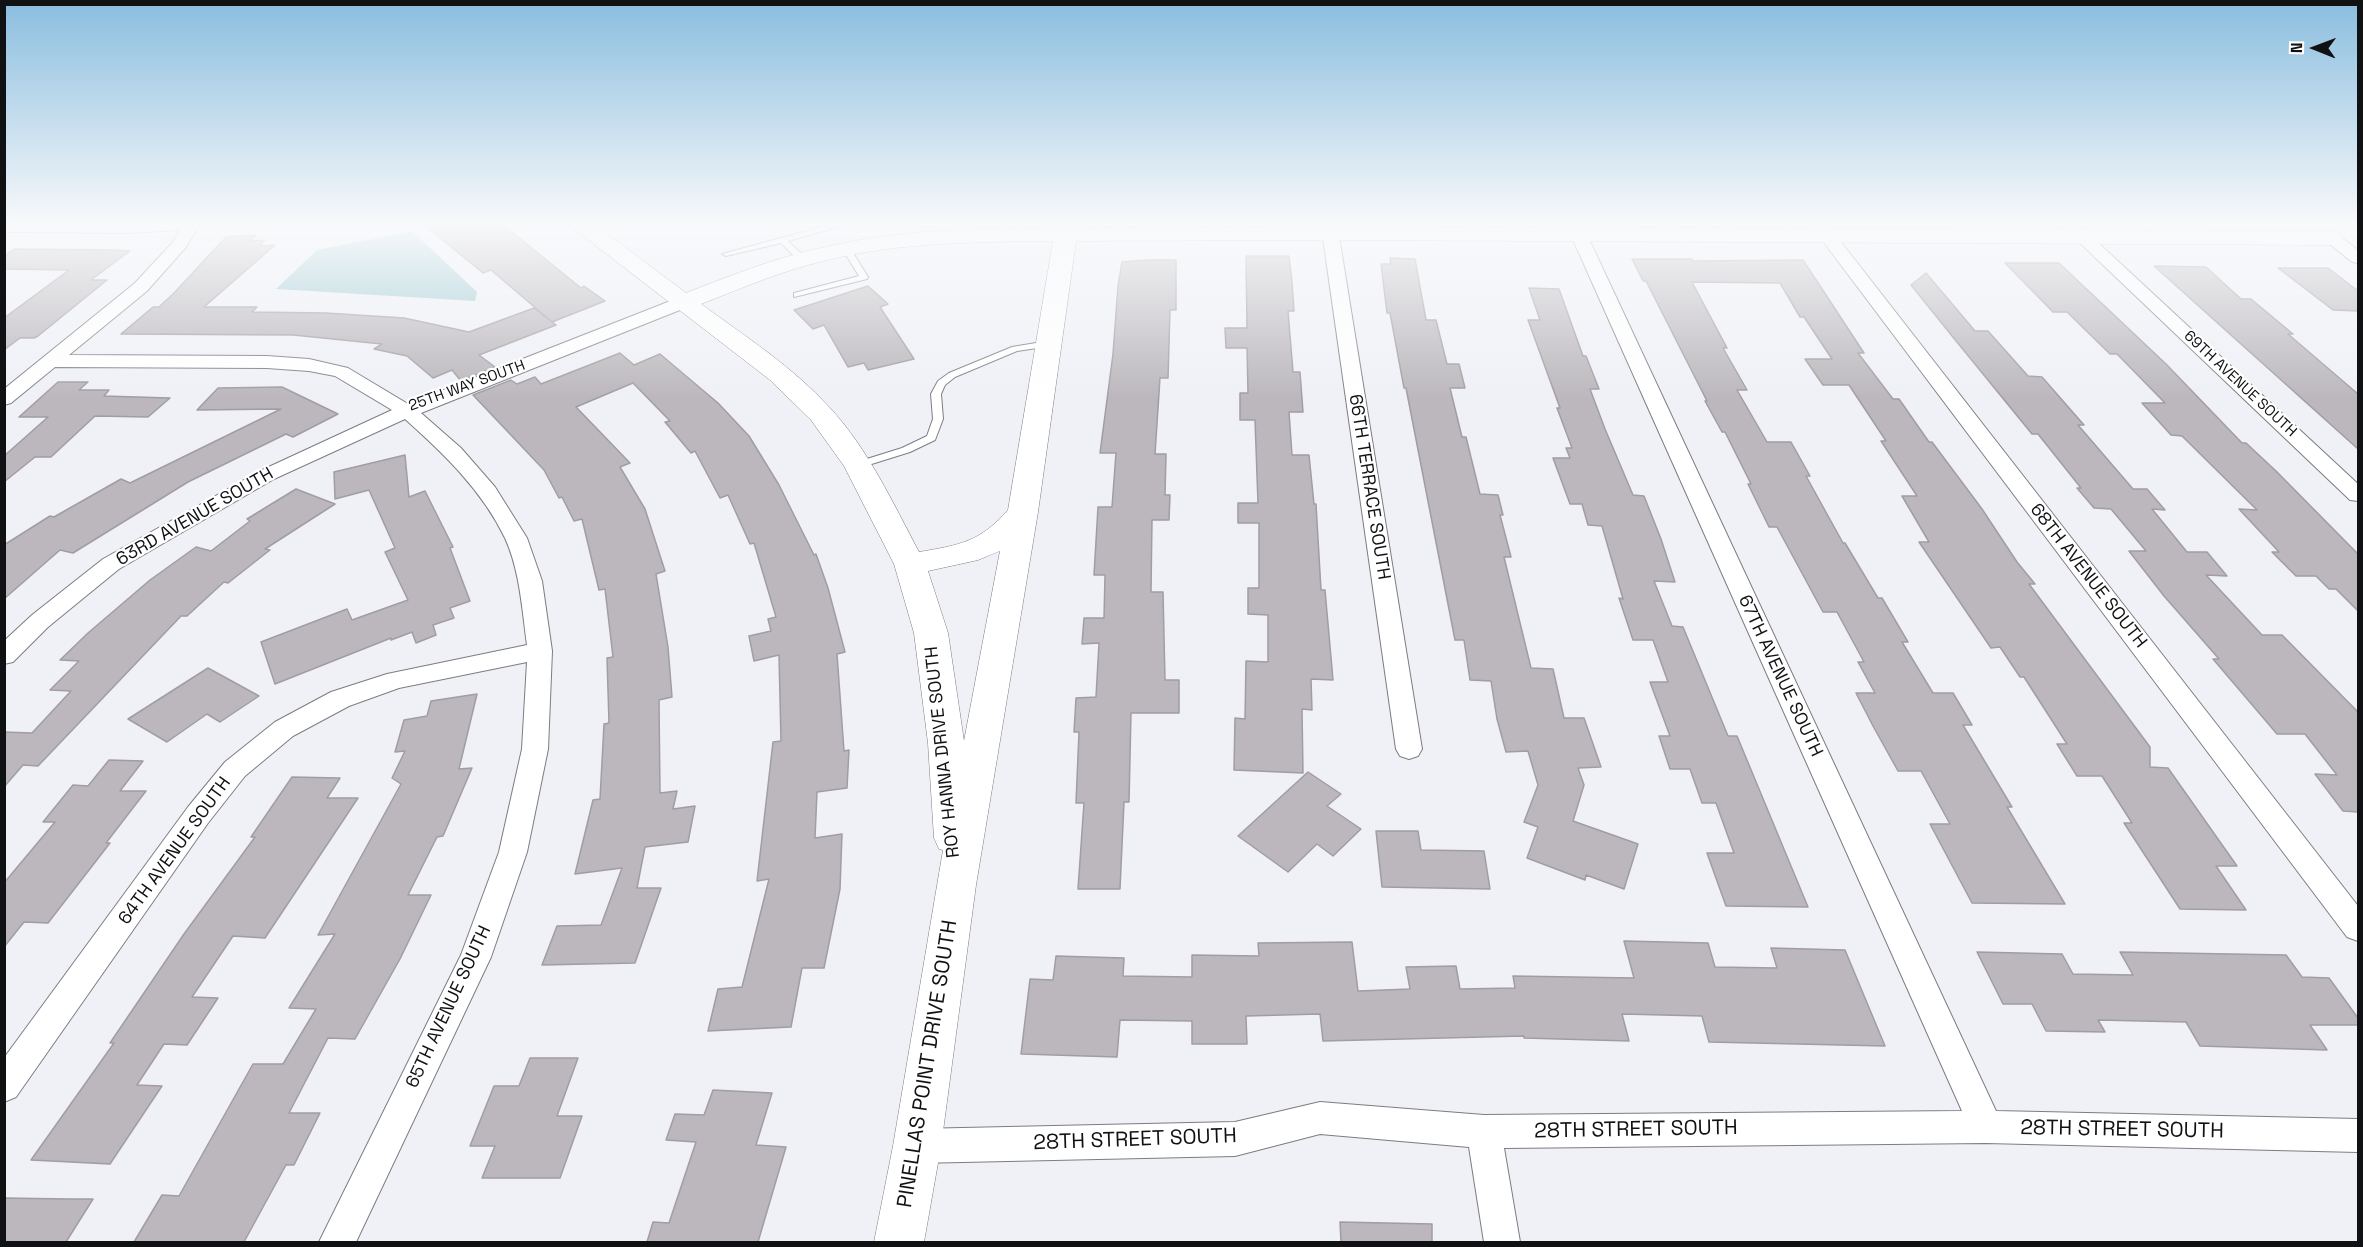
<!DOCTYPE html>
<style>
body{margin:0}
#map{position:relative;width:2363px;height:1247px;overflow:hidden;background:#f0f1f7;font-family:"Space Grotesk",sans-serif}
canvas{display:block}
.frame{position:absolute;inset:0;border:6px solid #101113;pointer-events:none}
.north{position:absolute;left:2285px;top:18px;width:60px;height:60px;-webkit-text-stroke:4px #fff;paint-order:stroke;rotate:271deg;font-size:16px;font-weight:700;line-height:24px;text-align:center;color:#101113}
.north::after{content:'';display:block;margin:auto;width:21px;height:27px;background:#101113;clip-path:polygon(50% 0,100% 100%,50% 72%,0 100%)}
</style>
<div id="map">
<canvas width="2363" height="1247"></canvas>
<div class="frame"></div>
<div class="north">N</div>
</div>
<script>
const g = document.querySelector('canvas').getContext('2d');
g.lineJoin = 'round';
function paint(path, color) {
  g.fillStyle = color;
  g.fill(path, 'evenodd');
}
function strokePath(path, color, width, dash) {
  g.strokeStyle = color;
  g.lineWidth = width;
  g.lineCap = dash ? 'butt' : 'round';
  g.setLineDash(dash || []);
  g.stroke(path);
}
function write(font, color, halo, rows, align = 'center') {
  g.font = font + ' "Space Grotesk",sans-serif';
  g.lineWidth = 4.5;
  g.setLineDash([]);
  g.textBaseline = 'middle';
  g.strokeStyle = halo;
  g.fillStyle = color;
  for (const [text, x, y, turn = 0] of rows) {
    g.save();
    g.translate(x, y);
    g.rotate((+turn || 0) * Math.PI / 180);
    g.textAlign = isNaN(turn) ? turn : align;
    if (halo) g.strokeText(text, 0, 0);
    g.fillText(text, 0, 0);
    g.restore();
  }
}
paint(new Path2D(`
 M412 231 477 292 475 301 276 289 317 250Z`), '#9ecad2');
const building = new Path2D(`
 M423 224H502L581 288 584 286 605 301 552 322 491 270 483 273Z
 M256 235 250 241 265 240 260 246 275 245 204 307H257L252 312 326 313 404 318 469 332 534 308 556 325 479 355 495 367 461 381 452 370 433 378 407 356 374 349 382 344 293 335 121 334 153 307H159L174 293 226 237Z
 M15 249 115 250 130 251 91 280H107L38 336 34 338H20L4 350V318L69 270 4 269V256Z
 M1246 256H1289L1292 282 1294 311H1288L1293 372H1300L1303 412H1289L1292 455H1309L1314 504H1316L1321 590H1325L1333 680 1311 679 1312 710 1302 709 1303 773 1234 770 1235 718 1245 719 1246 661 1268 662V615L1248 614V588H1259V523H1238V503H1258L1255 420H1240V393H1248L1247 348H1226L1225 328H1247Z
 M1390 258 1415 259 1426 320H1436L1447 364H1459L1465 388H1450L1462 437H1466L1480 494 1498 495 1503 515H1500L1511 557H1504L1531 668 1553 669 1564 718H1584L1601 767 1578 768 1584 785 1573 821 1638 844 1624 889 1586 875 1585 880 1527 858 1538 827 1524 822 1538 785 1528 751 1506 752 1497 719 1491 681 1470 680 1464 640H1455L1406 388H1404L1390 313H1387L1381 264H1391Z
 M1632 259H1692L1693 261 1803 260 1864 353H1858L1893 399H1899L1929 442H1932L1982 509 2017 562 2035 584H2029L2150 747V767L2168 768 2237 866H2216L2246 910 2180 909 2124 823H2132L2102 776H2077L2057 744H2067L2024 677H2020L2000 647 1991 648 1919 542H1929L1902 496H1917L1881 441H1886L1849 385H1823L1805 359H1832L1804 317H1800L1780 283 1692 282 1727 348H1723L1747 390H1737L1767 442H1791L1810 476H1806L1843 543H1845L1878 598H1882L1908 642H1902L1933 693H1953L1972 725H1963L2012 807H2007L2065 904 1972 903 1930 824H1950L1921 771H1898L1873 726 1856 693H1875L1858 662H1864L1837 612H1823L1777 527H1769L1748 484H1751L1725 432H1722L1705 401H1707L1646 281H1643Z
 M1148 260H1176V310H1170L1168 378H1160L1155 454H1166L1165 495H1170L1169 520H1152L1151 592H1163L1165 680H1179V713H1131L1129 802H1124L1120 889H1078L1084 803H1076L1079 732H1074L1076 698 1096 697 1099 643 1082 644 1084 618H1104L1105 575H1094L1098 507H1112L1116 453H1100L1113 354 1118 286 1122 262Z
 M2005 263H2059L2166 364 2242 443H2246L2276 471 2358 554V611L2336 589H2329L2316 576H2296L2272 552H2279L2239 509 2257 510 2182 436 2171 435 2142 403H2165L2117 354H2110L2067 312H2053Z
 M2154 266 2206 267 2241 299H2251L2293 334H2288L2358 394V449Z
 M2278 268H2328L2358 291V311L2333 310Z
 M1926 273 1975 331H1988L2028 376 2042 377 2084 425H2078L2133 489H2147L2165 510 2152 509 2187 552H2207L2227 576 2206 575 2262 635H2282L2358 712V812L2343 811 2315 774 2337 775 2305 734H2277L2213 659H2219L2164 596 2129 551H2146L2111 509 2094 508 2077 488H2081L2038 434H2032L1952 336 1911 285Z
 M868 286 888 304 880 307 914 359 868 370 864 363 848 367 824 325 813 329 794 310Z
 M1529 288 1559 289 1583 356H1586L1599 389H1590L1605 429 1633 495 1644 496 1661 539 1675 582 1654 581 1672 626 1683 627 1728 736H1737L1808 907 1726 906 1707 853H1734L1716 803H1702L1690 769H1670L1659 736H1670L1650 682H1668L1653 640H1633L1619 598 1623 599 1602 526 1588 525 1582 504H1570L1553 458H1570L1566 448H1572L1557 408H1560L1528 320H1540Z
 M620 353 634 365 660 354 718 403 749 436 779 485 814 555 816 554 828 588 845 652 837 654 844 751 849 750 847 788 817 792 815 838 842 834 840 889 824 968H802L791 1027 708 1031 718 989 742 987 769 879 757 881 773 742 781 741 779 655 754 661 749 636 771 631 768 619 776 617 754 543 750 544 728 495 720 498 695 451 691 453 665 422 670 421 633 383 576 407 630 463 620 467 645 509 665 571 656 574 668 647 672 697 659 700 660 793 677 791 673 809 695 806 688 842 645 847 637 888H661L635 963 542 965 557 926 601 925 622 868 575 874 593 800 600 799 604 724 609 723 607 658 613 657 605 589 599 590 582 519 574 521 562 497 559 498 544 470 473 395 511 380 517 384 535 377 541 384Z
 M58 382H88L79 390H109L104 396 170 398 148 417 95 416 51 457H35L4 482V456L48 417H19Z
 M282 387 338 414 293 437 286 434 188 482 73 553 60 550 4 599V545L50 516 54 517 121 479 130 483 281 409 197 410 218 388Z
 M405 455 409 497 425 491 453 547 450 548 470 601 450 608 454 618 433 625 436 635 416 643 412 632 391 640V638L275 684 261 642 347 609 352 620 408 600 385 552 395 548 369 490 335 499 334 472Z
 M296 489 335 504 265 549 270 550 228 583 224 582 187 616H181L38 766 23 765 4 787V732L32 733 71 691 50 690 79 661 60 660 88 633 150 580 196 547 211 551 250 521 247 519Z
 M208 668 259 696 220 722 207 714 167 742 128 719Z
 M477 694 459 769 472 768 443 836 437 837 408 895H431L400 959 355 1039 328 1038 289 1113H320L294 1165H286L244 1242H134L162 1195 179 1196 253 1064H283L316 1009 289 1008 335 934 318 935 401 784 392 778 405 751 395 752 404 720 427 716 431 701Z
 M109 760 143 761 120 791H146L106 843H110L48 923 24 922 4 947V883L55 822H43L73 785 88 786Z
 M1308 772 1341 794 1327 806 1361 829 1333 856 1317 844 1288 872 1238 836Z
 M292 777 340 778 327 798H358L265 938 233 936 192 997 218 998 187 1045 164 1044 137 1085 162 1086 110 1164 31 1160 114 1043H110L184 934 255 837H251Z
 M1376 831H1418L1421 850 1484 851 1490 889 1382 887Z
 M1624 941 1708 943 1715 967 1777 968 1771 948 1845 950 1885 1046 1709 1042 1702 1016 1622 1014 1629 1041 1524 1038V1036L1323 1041 1320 1014 1246 1016 1247 1044H1192V1021L1120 1020 1117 1057 1021 1054 1030 979 1053 980 1056 956 1124 958 1123 976 1192 977V955L1259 956 1258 943 1352 942 1358 991 1410 989 1406 967 1456 966 1460 989 1515 988 1513 976 1634 978Z
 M1977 952 2062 954 2073 974 2133 975 2120 952 2286 955 2302 977 2329 978 2358 1018V1025H2310L2327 1050 2200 1046 2186 1022 2098 1020 2105 1032 2046 1031 2032 1004H2003Z
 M530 1058H578L557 1116H582L560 1178H482L495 1146H470L494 1086H519Z
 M713 1090 772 1093 756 1145 786 1147 758 1242H647L653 1222 669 1223 696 1142 666 1140 675 1114 704 1115Z
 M4 1198 69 1199H93L66 1242H4Z
 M1340 1222 1432 1224V1242H1341Z`);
paint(building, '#bbb7bc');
strokePath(building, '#a19da2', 1.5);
const lane = new Path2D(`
 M833 224H848L788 241 806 258V262H800L781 243 726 256 722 254Z
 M844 248H850L868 277 867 279 794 297V293L859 276 843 250Z
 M1048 341 1051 342V346L1017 351 955 377 945 385 941 394 943 419 935 440 910 452 862 467H854L853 465 854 463 902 448 927 436 933 419 931 394 938 381 949 373 1012 347Z`);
const street = new Path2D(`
 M4 224H200L186 247 147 291 69 355 267 356 309 359 348 368 408 404 678 298H690L693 302 690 306 421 413 461 448 495 487 527 538 542 581 552 651 548 749 527 852 491 957 356 1242H319L461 955 499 852 522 749 527 662 399 688 349 706 293 736 245 776 208 823 16 1097 4 1102V1058L188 807 225 762 275 722 331 692 387 674 527 645C522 609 520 571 505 538 482 490 443 453 405 419L274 479 119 569 48 627 13 662 4 664V641L32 615 103 559 260 471 392 410 335 376 309 371 267 368 55 367 11 403 4 405V389L135 283 173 242 180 230 127 233 4 232Z
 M1321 224H1337L1422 749 1418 756 1409 759 1400 756 1396 749Z
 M1566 224H1582L1996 1111 2358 1119V1152L1986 1143 1504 1148 1520 1242H1484L1469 1147 1320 1134 1235 1156 917 1163 905 1158 900 1146 905 1134 917 1129 1235 1122 1320 1102 1484 1115 1962 1111Z
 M1810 224H1827L2358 906V941L2347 937Z
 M2060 224H2078L2358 484V501L2350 500Z
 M2332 233 2338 235 2358 250V263L2352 262 2326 241 2324 238Z`);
const secondary = new Path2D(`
 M568 224H594L686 293C722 279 757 265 793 255 883 230 963 228 1055 228L1056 224H1078V228L1331 226 2332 231 2340 233 2343 238 2340 243 2332 245 1331 240 1076 241 1038 512 976 885 941 1146 924 1242H874L893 1146 943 850 939 849 934 838 928 743 914 633 894 564 844 466 811 420 770 380ZM1053 241 1008 510C980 542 960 545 919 552 893 503 868 449 830 408 793 367 745 336 701 304 737 290 772 275 808 265 888 242 971 242 1053 241ZM1000 551 964 741 948 633 928 571 978 560Z`);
strokePath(lane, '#7c7d82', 2);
strokePath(street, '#7c7d82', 2);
strokePath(secondary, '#7c7d82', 1);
paint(lane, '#fff');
paint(street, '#fff');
paint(secondary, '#fff');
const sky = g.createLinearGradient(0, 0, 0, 399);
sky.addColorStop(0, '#8abddf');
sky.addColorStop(0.56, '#f8f9fb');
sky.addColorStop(1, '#f8f9fb00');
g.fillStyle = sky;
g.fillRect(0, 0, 2363, 399);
write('15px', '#101113', '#fff', [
 ["69TH AVENUE SOUTH",2240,384,43],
 ["25TH WAY SOUTH",467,386,-20]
]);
write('18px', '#101113', '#fff', [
 ["66TH TERRACE SOUTH",1369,487,81],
 ["63RD AVENUE SOUTH",195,517,-30],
 ["68TH AVENUE SOUTH",2088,576,52],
 ["67TH AVENUE SOUTH",1780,676,65],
 ["ROY HANNA DRIVE SOUTH",943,752,-96],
 ["64TH AVENUE SOUTH",175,851,-54],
 ["65TH AVENUE SOUTH",449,1007,-65]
]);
write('21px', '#101113', '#fff', [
 ["PINELLAS POINT DRIVE SOUTH",928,1064,-81],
 ["28TH STREET SOUTH",1636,1130,-1],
 ["28TH STREET SOUTH",2122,1130,1],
 ["28TH STREET SOUTH",1135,1140,-2]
]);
</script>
